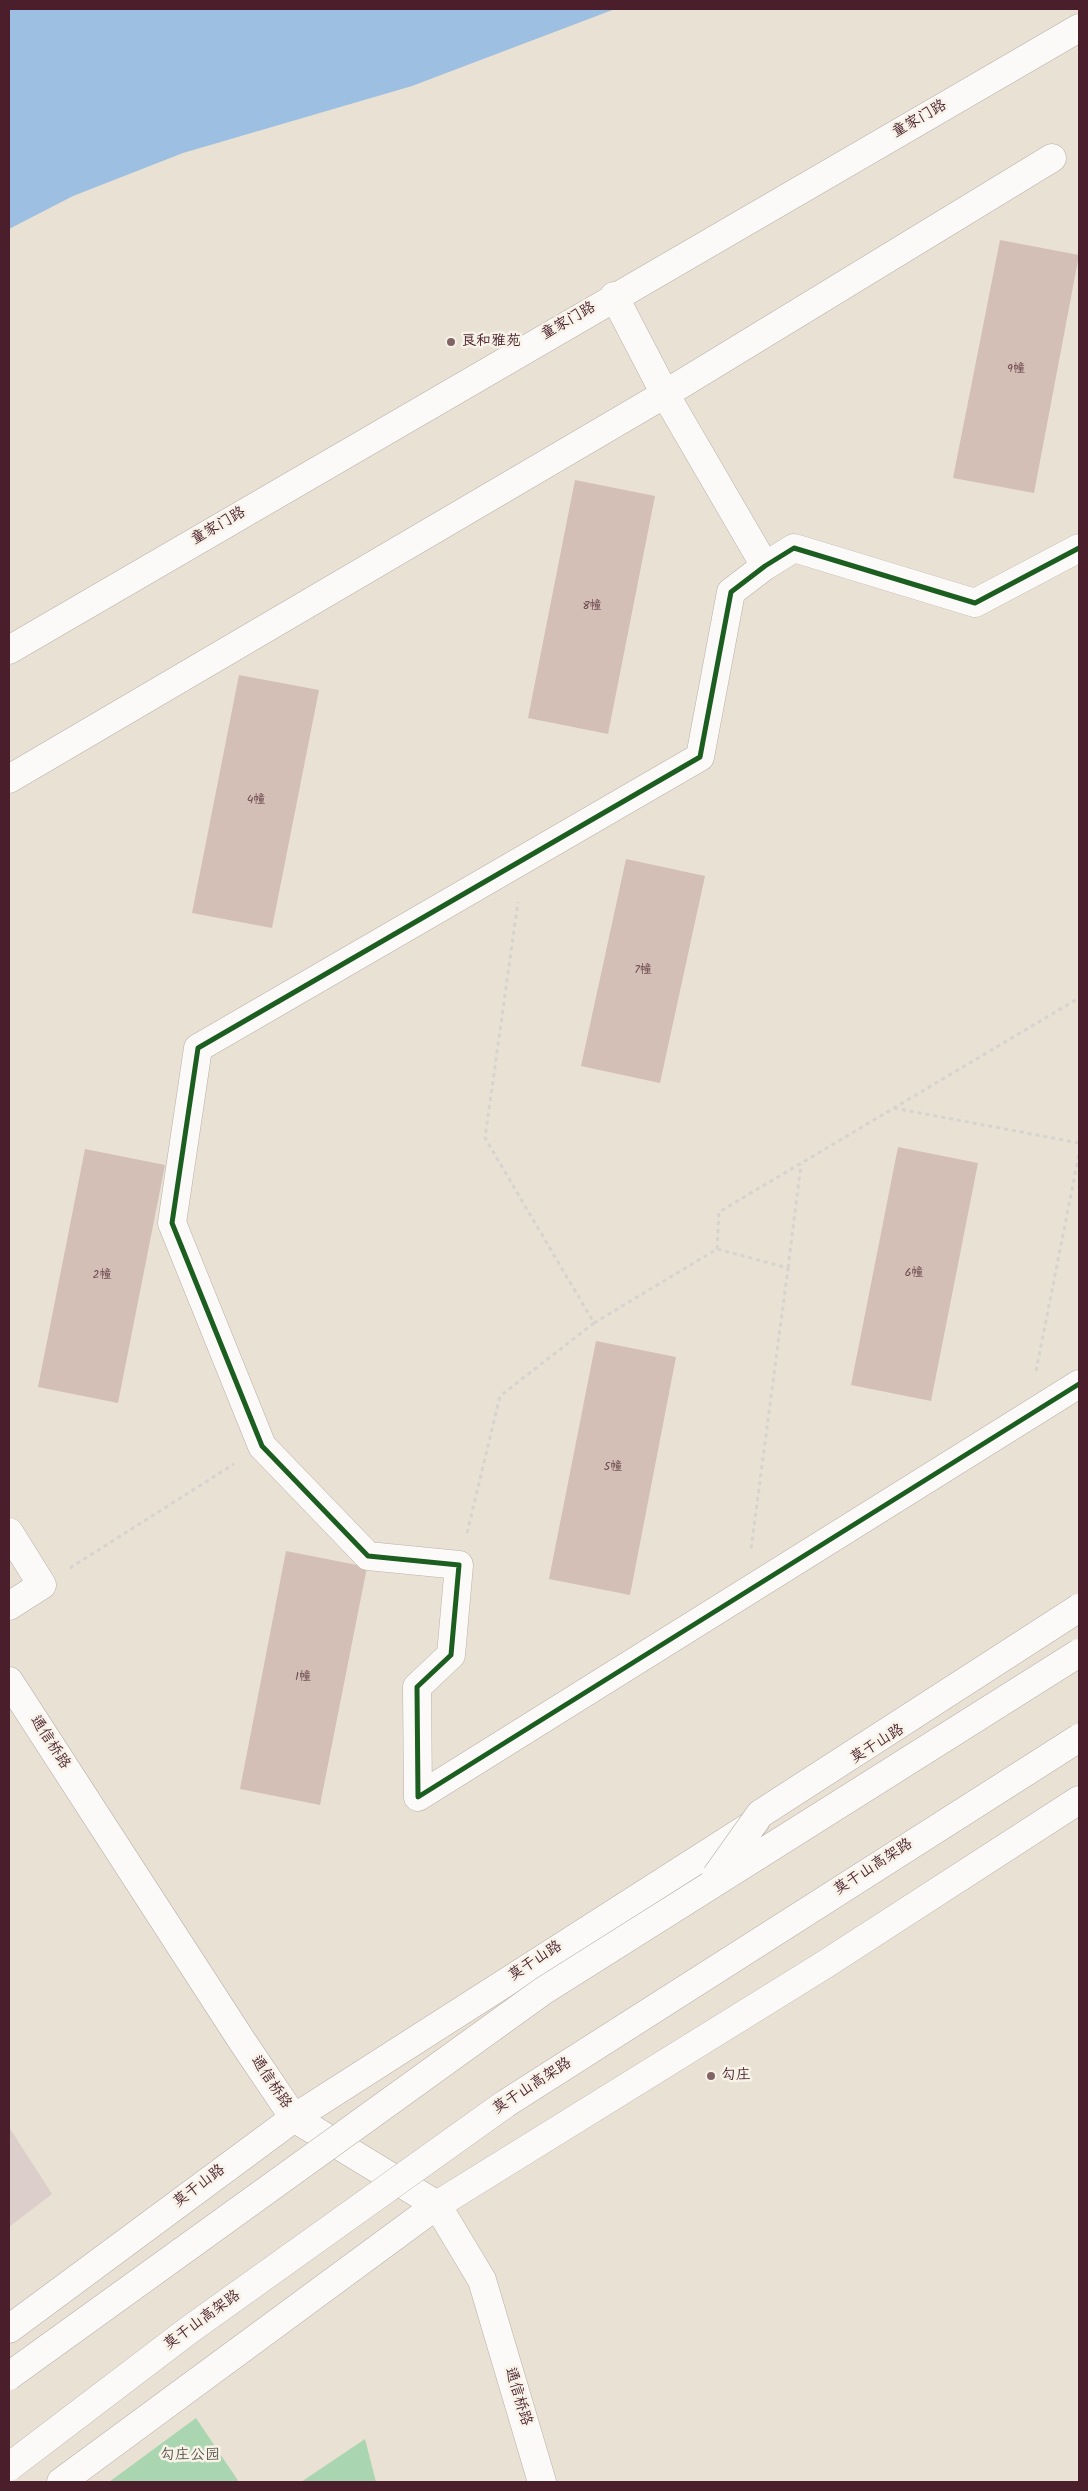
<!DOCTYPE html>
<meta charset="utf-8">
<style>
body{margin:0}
#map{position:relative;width:1088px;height:2491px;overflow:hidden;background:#e9e1d3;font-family:Kalam,sans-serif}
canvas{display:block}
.frame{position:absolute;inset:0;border:10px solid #4a1f2b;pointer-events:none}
</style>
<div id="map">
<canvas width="1088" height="2491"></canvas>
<div class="frame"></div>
</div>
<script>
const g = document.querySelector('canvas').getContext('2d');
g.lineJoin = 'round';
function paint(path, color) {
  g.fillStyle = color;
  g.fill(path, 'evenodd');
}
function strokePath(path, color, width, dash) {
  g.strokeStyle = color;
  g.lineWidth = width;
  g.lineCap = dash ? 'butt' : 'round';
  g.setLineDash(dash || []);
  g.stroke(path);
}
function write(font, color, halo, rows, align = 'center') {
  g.font = font + ' Kalam,"LXGW WenKai TC",sans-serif';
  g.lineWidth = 5;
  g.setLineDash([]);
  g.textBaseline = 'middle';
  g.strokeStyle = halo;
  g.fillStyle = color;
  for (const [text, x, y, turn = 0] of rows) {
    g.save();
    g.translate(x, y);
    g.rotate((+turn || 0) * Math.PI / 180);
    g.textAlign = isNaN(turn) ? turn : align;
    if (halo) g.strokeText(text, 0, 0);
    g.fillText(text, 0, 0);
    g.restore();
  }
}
paint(new Path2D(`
 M9 2127 52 2194 9 2227Z`), '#dccecb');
paint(new Path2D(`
 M196 2418 239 2482H109Z
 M365 2439 376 2482H301Z`), '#a9d6b0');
paint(new Path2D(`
 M9 9H615L412 86 183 153 73 196 9 229Z`), '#9dbfe2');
paint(new Path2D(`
 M1000 240 1079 255 1034 493 953 478Z
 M575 480 655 496 608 734 528 718Z
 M239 675 319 690 272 928 192 913Z
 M626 859 705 876 660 1083 581 1066Z
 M898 1147 978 1163 931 1401 851 1385Z
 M85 1149 165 1165 118 1403 38 1387Z
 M596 1341 676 1357 630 1595 549 1579Z
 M286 1551 367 1567 320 1805 240 1789Z`), '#d3bfb6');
const minor = new Path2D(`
 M614 296 665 394 1052 158
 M1079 548 975 603 794 548 765 566 731 592 700 757 198 1048 172 1223 262 1446 368 1556 459 1565 451 1655 417 1687 418 1797 1079 1384
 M9 650 1079 28
 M9 779 665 394 765 566
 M9 1532 42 1585 9 1606
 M9 1681 242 2041 294 2118 437 2205 482 2280 542 2482`);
const primary = new Path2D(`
 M9 2329 294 2118 755 1823
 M61 2482 437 2205 824 1965 1079 1800`);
strokePath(minor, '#b9b0a9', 29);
strokePath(primary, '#b9b0a9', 29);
strokePath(new Path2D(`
 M894 1108 1079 1143
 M717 1249 719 1212 1079 998
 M788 1268 801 1164
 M594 1323 717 1249 788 1268 751 1549
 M1036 1371 1079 1154
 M467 1533 500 1396 594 1323 485 1138 518 902
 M70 1568 234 1464`), '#d6d3d0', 3, [4, 4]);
strokePath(minor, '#fcfaf8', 28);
strokePath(primary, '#fcfaf8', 28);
const trunkBridge = new Path2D(`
 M716 1876 760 1814 1079 1608
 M9 2376 543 1991 1079 1653
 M9 2467 189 2330 505 2104 1079 1738`);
strokePath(trunkBridge, '#b9b0a9', 29, []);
strokePath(trunkBridge, '#fcfaf8', 28);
strokePath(new Path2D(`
 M1079 548 975 603 794 548 765 566 731 592 700 757 198 1048 172 1223 262 1446 368 1556 459 1565 451 1655 417 1687 418 1797 1079 1384`), '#1b5e20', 5);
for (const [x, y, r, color] of [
 [451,342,5,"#826366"],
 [711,2076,5,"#826366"]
]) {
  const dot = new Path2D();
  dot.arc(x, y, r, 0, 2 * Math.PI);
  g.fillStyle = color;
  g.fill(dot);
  strokePath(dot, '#f7f3e8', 2);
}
write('12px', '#6c474e', null, [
 ["9幢",1016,370],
 ["8幢",592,607],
 ["4幢",256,801],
 ["7幢",643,971],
 ["6幢",914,1274],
 ["2幢",102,1276],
 ["5幢",613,1468],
 ["1幢",303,1678]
]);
write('15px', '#4a1f2b', '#f7f3e8', [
 ["童家门路",920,120,-30],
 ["童家门路",569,322,-30],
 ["童家门路",219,527,-30],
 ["通信桥路",49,1743,57],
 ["莫干山路",878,1745,-32],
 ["莫干山高架路",874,1868,-33],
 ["莫干山路",536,1962,-33],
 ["通信桥路",270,2083,56],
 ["莫干山高架路",533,2087,-33],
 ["莫干山路",200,2187,-37],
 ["莫干山高架路",203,2321,-36],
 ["通信桥路",517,2397,73]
]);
write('15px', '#4a1f2b', '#f7f3e8', [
 ["良和雅苑",461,342],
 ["勾庄",721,2076]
], 'left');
write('15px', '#57534a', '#f7f3e8', [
 ["勾庄公园",190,2456]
]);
</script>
